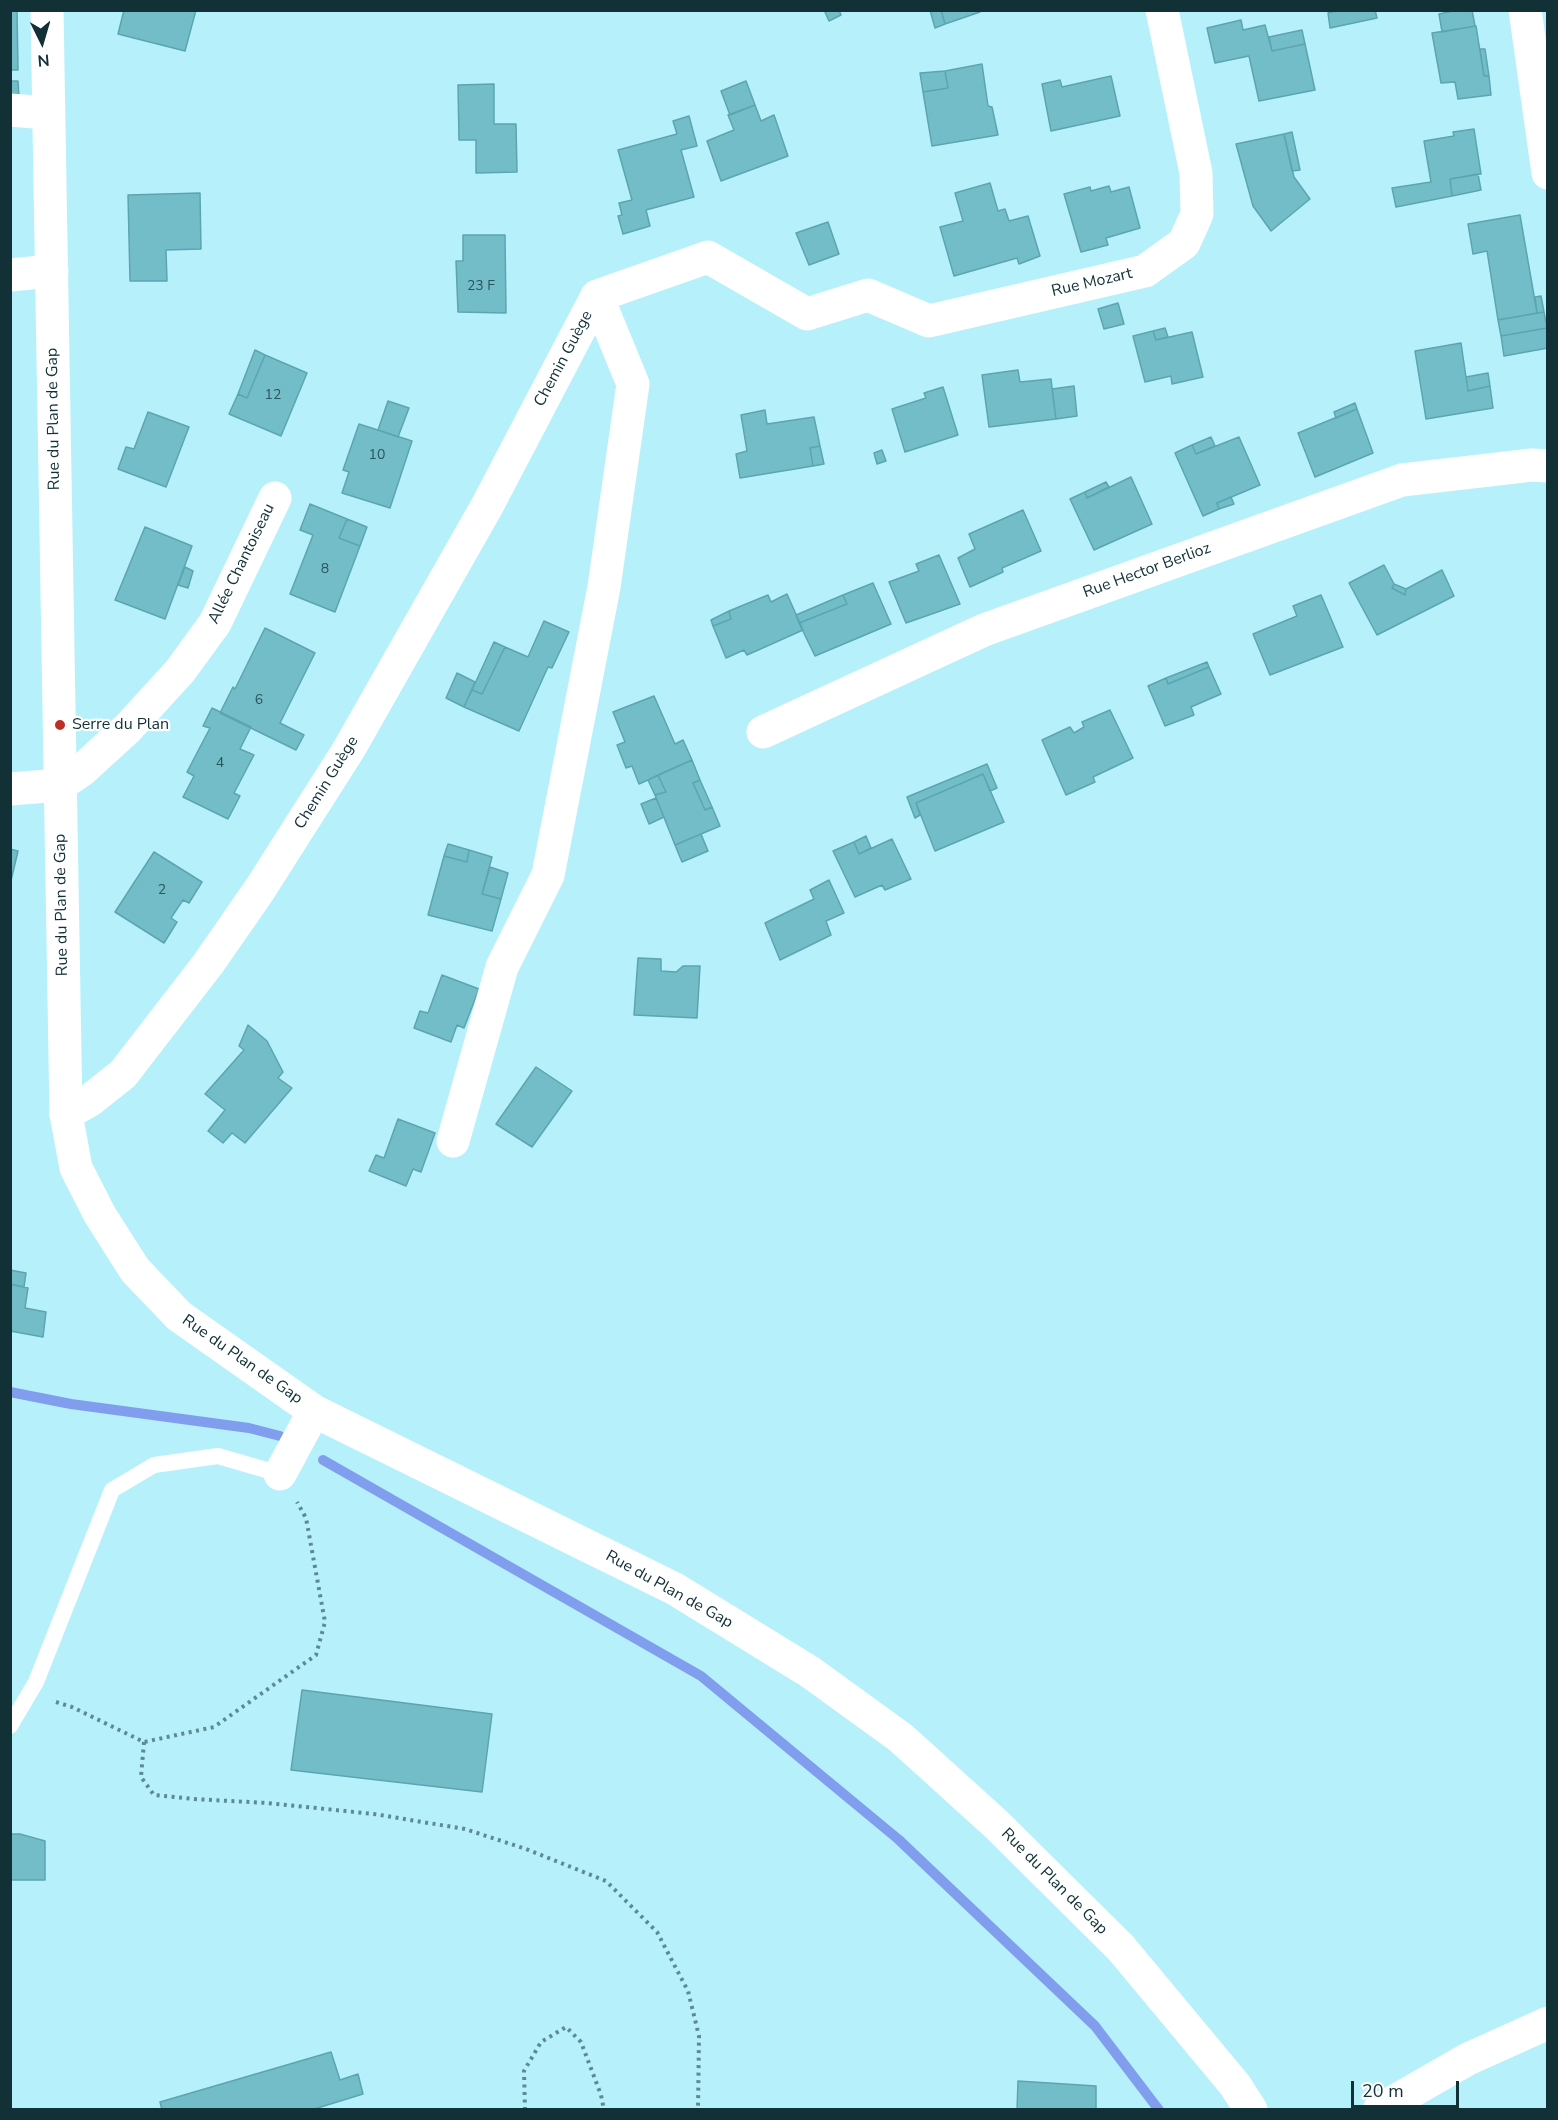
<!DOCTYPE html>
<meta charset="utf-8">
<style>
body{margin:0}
#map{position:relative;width:1558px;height:2120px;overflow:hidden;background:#b6f1fb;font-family:"Nunito Sans",sans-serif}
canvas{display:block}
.frame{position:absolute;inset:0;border:12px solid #113136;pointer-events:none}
.north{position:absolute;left:12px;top:12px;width:60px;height:60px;-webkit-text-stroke:4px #fff;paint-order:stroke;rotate:175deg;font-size:16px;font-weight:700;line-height:24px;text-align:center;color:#113136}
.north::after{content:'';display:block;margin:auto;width:21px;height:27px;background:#113136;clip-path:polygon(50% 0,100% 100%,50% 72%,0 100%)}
.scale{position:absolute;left:1351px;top:2081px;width:108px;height:27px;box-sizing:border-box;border:3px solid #113136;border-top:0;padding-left:8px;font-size:18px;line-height:21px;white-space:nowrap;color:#113136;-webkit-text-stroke:4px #fff;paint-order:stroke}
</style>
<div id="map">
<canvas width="1558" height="2120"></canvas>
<div class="frame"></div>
<div class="north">N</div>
<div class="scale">20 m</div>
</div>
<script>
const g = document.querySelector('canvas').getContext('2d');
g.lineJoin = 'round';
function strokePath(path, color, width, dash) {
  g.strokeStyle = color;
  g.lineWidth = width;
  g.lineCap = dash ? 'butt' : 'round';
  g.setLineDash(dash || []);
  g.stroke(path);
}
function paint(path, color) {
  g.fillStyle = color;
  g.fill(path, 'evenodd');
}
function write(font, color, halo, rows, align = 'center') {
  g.font = font + ' "Nunito Sans",sans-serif';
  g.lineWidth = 4.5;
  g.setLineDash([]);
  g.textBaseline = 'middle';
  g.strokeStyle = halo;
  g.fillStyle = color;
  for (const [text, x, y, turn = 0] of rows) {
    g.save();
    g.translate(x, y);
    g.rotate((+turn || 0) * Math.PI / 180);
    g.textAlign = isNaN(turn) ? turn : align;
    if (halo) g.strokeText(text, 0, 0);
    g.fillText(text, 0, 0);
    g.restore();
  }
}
strokePath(new Path2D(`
 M10 1392 71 1404 249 1428 280 1436
 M323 1460 701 1676 898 1839 1095 2026 1159 2110`), '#809dee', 10);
const building = new Path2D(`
 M10 10H17L18 70H10Z
 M124 10H196L185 51 118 34Z
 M827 10H839L841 15 829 21 825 12Z
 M930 10H941L945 24 935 28Z
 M941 10H979L980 12 945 24Z
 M1339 10H1375L1377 18 1330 28 1328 13Z
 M1458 10H1472L1475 26 1442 32 1439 14Z
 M1241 20 1243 30 1265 25 1272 51 1305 44 1315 90 1259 101 1249 56 1215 63 1207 28Z
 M1476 26 1484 76H1489L1491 95 1458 99 1455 82 1441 83 1432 33Z
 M1302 30 1305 44 1272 51 1269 37Z
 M1480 49H1485L1489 76H1484Z
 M982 64 988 106 992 107 998 135 932 146 923 92 948 88 945 71Z
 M945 71 948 88 923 92 920 73Z
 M1111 76 1120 116 1051 131 1042 84 1060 80 1062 87Z
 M10 81H18L19 97H10Z
 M746 81 755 105 730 115 721 91Z
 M494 84V124H516L517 172 476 173V140H459L458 85Z
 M755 105 761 121 774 115 788 156 721 181 707 141 734 130 728 115Z
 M689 116 697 146 681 150 694 197 646 210 650 226 623 234 618 216 622 215 619 203 632 200 618 150 677 134 673 121Z
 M1474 129 1481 174 1450 179 1452 196 1396 207 1392 188 1431 182 1424 141 1454 136 1453 132Z
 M1292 132 1300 170 1292 171 1284 134Z
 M1284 134 1294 177 1310 199 1271 231 1253 206 1236 144Z
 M1478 174 1481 190 1452 196 1450 179Z
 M990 183 998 211 1005 209 1009 221 1028 216 1040 256 1019 264 1017 258 954 276 940 227 963 221 955 193Z
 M1109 186 1111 192 1129 187 1140 228 1106 238 1108 245 1081 252 1064 194 1090 187 1091 191Z
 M200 193 201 249 166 250 167 281H130L128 195Z
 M1520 215 1537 313 1498 320 1487 251 1473 254 1468 224Z
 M828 222 839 254 809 265 796 233Z
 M463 235H505L506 313 458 312 456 261H463Z
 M1541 296 1544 312 1537 313 1535 297Z
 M1118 303 1124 324 1104 329 1098 309Z
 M1544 312 1547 328 1501 336 1498 320Z
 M1165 328 1168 337 1156 340 1153 331Z
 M1547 328 1548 348 1504 356 1501 336Z
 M1153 331 1156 340 1192 332 1203 377 1172 384 1171 376 1145 382 1133 336Z
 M1461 343 1468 391 1490 386 1493 408 1426 419 1415 351Z
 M255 350 265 355 247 398 238 394Z
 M265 355 307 373 281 436 229 414 238 394 247 398Z
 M1018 370 1020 382 1051 379 1056 419 989 427 982 375Z
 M1488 373 1490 386 1468 391 1466 377Z
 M1074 386 1077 416 1056 419 1052 389Z
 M943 387 958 435 905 452 892 409 926 398 924 393Z
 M388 401 409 408 398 437 378 430Z
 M1355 403 1357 409 1336 418 1334 412Z
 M1357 409 1373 453 1315 477 1298 433Z
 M765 410 767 424 814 417 820 446 810 448 813 466 740 478 736 454 747 451 741 415Z
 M148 412 189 427 166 487 118 469 126 447 134 449Z
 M359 424 412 441 390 508 342 493 349 472 343 470Z
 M1211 437 1215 446 1196 454 1192 445Z
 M1239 437 1260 485 1217 503 1219 509 1203 516 1175 453 1192 445 1196 454Z
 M820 446 824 464 813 466 810 448Z
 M882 450 886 461 877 464 874 453Z
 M1131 477 1152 524 1094 550 1070 499 1085 492 1087 498Z
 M1106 482 1109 487 1087 498 1085 492Z
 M1231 497 1234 504 1219 509 1217 503Z
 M310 504 347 519 339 538 360 546 335 612 290 594 313 535 300 530Z
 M1023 510 1041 551 1002 568 1003 572 970 587 958 558 975 549 969 534Z
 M347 519 367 527 360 546 339 538Z
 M145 527 192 546 165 619 115 600Z
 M939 555 960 604 906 623 889 582 919 571 916 564Z
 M1384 565 1394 584 1392 588 1405 595 1406 589 1442 570 1454 596 1377 635 1349 583Z
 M185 567 193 571 188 588 178 585Z
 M873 583 891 624 815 656 799 623 847 604 843 595Z
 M1394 584 1406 589 1405 595 1392 588Z
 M787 594 803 630 747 655 744 650 726 658 713 626 731 619 729 611 768 595 771 602Z
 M843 595 847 604 799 623 796 615Z
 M1321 595 1343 647 1270 675 1253 634 1297 616 1293 606Z
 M729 611 731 619 713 626 711 620Z
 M544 621 569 632 552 668 548 667 519 731 464 707 472 690 482 694 505 647 528 657Z
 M265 628 315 653 280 723 304 735 296 750 220 713 233 687 235 689Z
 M494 642 505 647 482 694 472 690Z
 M1207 662 1209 667 1168 684 1166 678Z
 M1209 667 1221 694 1191 707 1194 715 1165 726 1148 686 1166 678 1168 684Z
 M457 673 475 682 464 707 446 698Z
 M654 696 675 744 683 740 692 760 639 784 632 766 626 768 617 745 625 742 613 712Z
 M212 708 251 727 240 749 254 755 234 793 240 796 228 819 183 797 194 776 187 772 210 728 203 726Z
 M1110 710 1133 758 1093 777 1095 782 1066 795 1042 740 1070 727 1074 733 1084 727 1082 722Z
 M692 760 700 780 693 783 705 810 712 807 720 826 675 845 655 795 666 792 658 775Z
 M987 764 997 788 990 791 983 774 916 803 920 815 915 818 907 797Z
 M983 774 1004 822 935 851 916 803Z
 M658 775 666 792 655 795 648 780Z
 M700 780 712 807 705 810 693 783Z
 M656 798 664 817 649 824 641 804Z
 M701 834 708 851 682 862 675 845Z
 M866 836 871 848 859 854 854 842Z
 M892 839 911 879 885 890 882 885 855 897 833 851 854 842 859 854Z
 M448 844 469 850 467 862 444 856Z
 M10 849 18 851 10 885Z
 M469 850 492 857 482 894 501 899 492 931 428 915 444 856 467 862Z
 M154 852 202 882 189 903 183 900 171 918 177 922 164 943 115 912Z
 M490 867 508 873 501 899 482 894Z
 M829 880 844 913 826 921 831 935 780 960 765 923 814 899 810 890Z
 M638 958 661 959V971L676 972 683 966H700L697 1018 634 1015Z
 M442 975 479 989 464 1028 457 1025 451 1042 414 1028 420 1011 428 1013Z
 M248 1025 267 1041 283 1072 278 1078 292 1088 245 1143 232 1133 223 1143 208 1131 225 1110 205 1094 244 1050 239 1046Z
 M536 1067 572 1091 532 1147 496 1124Z
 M398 1119 435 1133 421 1172 413 1169 406 1186 369 1171 376 1155 384 1158Z
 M10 1270 26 1273 24 1287 10 1284Z
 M10 1284 28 1288 25 1308 46 1312 43 1337 10 1331Z
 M302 1690 492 1714 482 1792 291 1770Z
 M10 1834H20L45 1841V1880H10Z
 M331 2052 340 2080 358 2074 363 2094 311 2110H162L160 2102Z
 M1018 2081 1096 2086V2110H1017Z`);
paint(building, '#73bdc9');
strokePath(building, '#5ba5b1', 1.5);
strokePath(new Path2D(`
 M56 1702 72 1707 144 1742 214 1727 316 1655 325 1622 306 1518 297 1502
 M144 1742 141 1777 154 1795 194 1799 267 1803 374 1814 465 1829 526 1849 606 1881 657 1932 688 1991 699 2036 698 2110
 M525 2110 524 2071 541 2042 566 2027 581 2042 601 2095 604 2110`), '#5d8a91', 4, [3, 4.5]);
strokePath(new Path2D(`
 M10 1726 36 1682 112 1490 154 1465 218 1456 280 1474`), '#fff', 16);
strokePath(new Path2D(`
 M1525 10 1548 173
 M10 110 48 113
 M10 275 52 271
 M597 296 708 257 807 314 868 295 929 321 1145 271 1184 243 1197 214 1196 173 1162 10
 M763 732 984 630 1402 480 1532 465 1548 466
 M10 789 60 785 82 770 128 728 180 671 215 623 275 498
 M66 1114 89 1101 123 1074 208 964 260 889 349 749 487 506 597 296
 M453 1141 502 967 548 875 604 587 633 384 597 296
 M280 1474 314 1411`), '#fff', 33);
strokePath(new Path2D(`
 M47 10 66 1114 76 1168 100 1215 135 1270 179 1316 314 1411 675 1589 810 1672 901 1738 997 1825 1121 1948 1235 2085 1251 2110
 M1379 2110 1468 2059 1548 2023`), '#fff', 33);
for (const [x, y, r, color] of [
 [60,725,6,"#bd3027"]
]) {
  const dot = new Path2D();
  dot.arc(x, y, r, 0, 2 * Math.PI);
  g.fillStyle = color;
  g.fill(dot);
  strokePath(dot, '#fff', 2);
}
write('14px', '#2a545b', null, [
 ["23 F",481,287],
 ["12",273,396],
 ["10",377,456],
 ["8",325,570],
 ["6",259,701],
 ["4",220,764],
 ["2",162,891]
]);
write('16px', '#113136', '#fff', [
 ["Rue Mozart",1092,283,-13],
 ["Chemin Guège",564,359,-62],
 ["Rue du Plan de Gap",54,419,-91],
 ["Allée Chantoiseau",242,564,-64],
 ["Rue Hector Berlioz",1147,571,-20],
 ["Chemin Guège",327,783,-58],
 ["Rue du Plan de Gap",62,905,-91],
 ["Rue du Plan de Gap",242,1360,35],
 ["Rue du Plan de Gap",669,1590,29],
 ["Rue du Plan de Gap",1054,1882,45]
]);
write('16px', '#113136', '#fff', [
 ["Serre du Plan",72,725]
], 'left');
</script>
